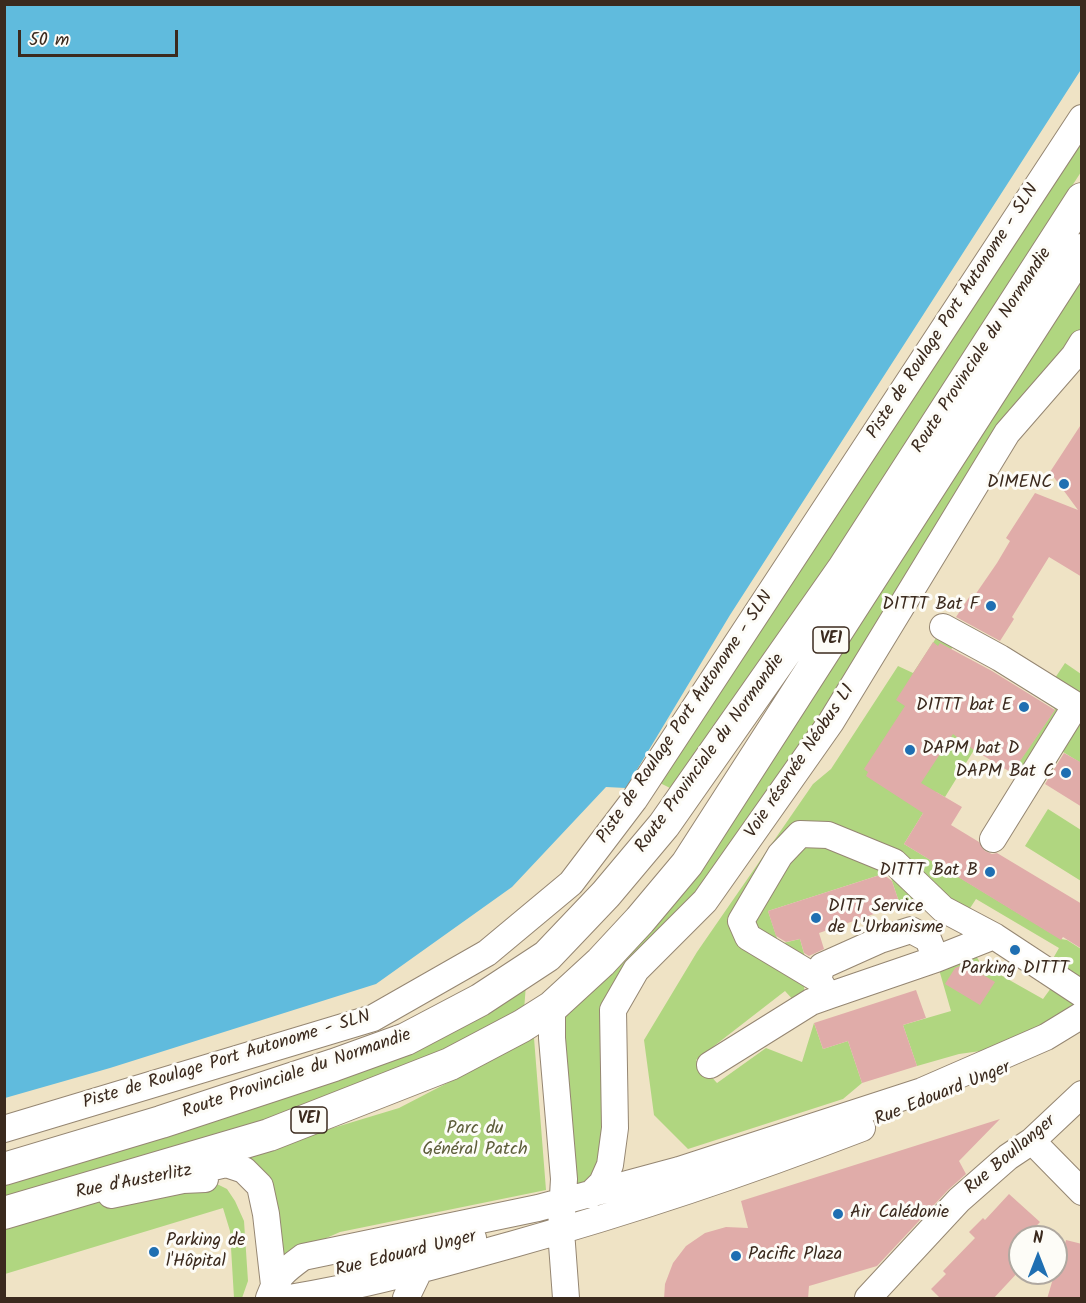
<!DOCTYPE html>
<meta charset="utf-8">
<style>
body{margin:0}
#map{position:relative;width:1086px;height:1303px;overflow:hidden;background:#efe3c5;font-family:Kalam,sans-serif}
canvas{display:block}
.frame{position:absolute;inset:0;border:6px solid #3b2a1e;pointer-events:none}
.north{position:absolute;left:1008px;top:1225px;width:60px;height:60px;box-sizing:border-box;background:#fdfcf7;border:2px solid #afa8a0;border-radius:50%;rotate:0deg;font-size:16px;font-weight:700;line-height:24px;text-align:center;color:#3b2a1e}
.north::after{content:'';display:block;margin:auto;width:21px;height:27px;background:#1f6fb2;clip-path:polygon(50% 0,100% 100%,50% 72%,0 100%)}
.scale{position:absolute;left:18px;top:30px;width:160px;height:27px;box-sizing:border-box;border:3px solid #3b2a1e;border-top:0;padding-left:8px;font-size:18px;line-height:21px;white-space:nowrap;color:#3b2a1e;-webkit-text-stroke:4px #fdfcf7;paint-order:stroke}
</style>
<div id="map">
<canvas width="1086" height="1303"></canvas>
<div class="frame"></div>
<div class="north">N</div>
<div class="scale">50 m</div>
</div>
<script>
const g = document.querySelector('canvas').getContext('2d');
g.lineJoin = 'round';
function paint(path, color) {
  g.fillStyle = color;
  g.fill(path, 'evenodd');
}
function strokePath(path, color, width, dash) {
  g.strokeStyle = color;
  g.lineWidth = width;
  g.lineCap = dash ? 'butt' : 'round';
  g.setLineDash(dash || []);
  g.stroke(path);
}
function write(font, color, halo, rows, align = 'center') {
  g.font = font + ' Kalam,sans-serif';
  g.lineWidth = 6;
  g.setLineDash([]);
  g.textBaseline = 'middle';
  g.strokeStyle = halo;
  g.fillStyle = color;
  for (const [text, x, y, turn = 0] of rows) {
    g.save();
    g.translate(x, y);
    g.rotate((+turn || 0) * Math.PI / 180);
    g.textAlign = isNaN(turn) ? turn : align;
    if (halo) g.strokeText(text, 0, 0);
    g.fillText(text, 0, 0);
    g.restore();
  }
}
paint(new Path2D(`
 M1081 134V172L755 678 676 791 658 782Z
 M1081 275V336L702 897 632 965 603 1167 582 1193 569 1185 560 1019 621 965 666 914 707 859Z
 M950 617 955 643 949 653 974 750 945 797 936 792 904 844 1061 939 1067 940 1081 949V1005L1024 1045 959 1054 917 1066 903 1025 951 1011 936 959 973 951 981 964 1043 999 1059 977 1047 969 1059 948 976 899 963 919 916 900 900 905 889 872 768 911 779 944 800 939 805 957 804 993 796 1003 785 991 696 1060 717 1083 766 1048 802 1062 814 1023 823 1049 848 1041 862 1083 843 1099 688 1149 654 1115 644 1040 697 952 813 784 831 769 898 666 913 673Z
 M1065 663 1081 674V763L1063 752 1044 783 1016 766 1055 709 1041 699Z
 M1048 809 1081 830V881L1025 846Z
 M526 984 524 1011 416 1067 243 1128 5 1200V1182Z
 M534 1038 546 1190 340 1232 279 1259 237 1157 399 1108Z
 M215 1183 227 1189 235 1201 244 1221 248 1281 242 1298H234L230 1231 223 1208 5 1274V1225L66 1207 100 1202 161 1187Z`), '#b0d680');
paint(new Path2D(`
 M5 4 1081 5 1082 68 730 615 626 788 606 787 512 887 376 984 110 1068 5 1098Z`), '#60bbdd');
paint(new Path2D(`
 M1082 423V577L1049 557 1012 617 1014 619 1000 641 956 617 972 593 975 595 997 563 1010 541 1006 538 1035 493 1078 510 1050 472Z
 M933 642 938 646 940 643 992 671 1055 710 1012 773 974 750 953 734 921 783 962 807 951 825 979 842 985 851 992 854 997 853 1082 904V949L1063 937 1061 940 904 844 923 813 866 776 868 772 864 769 905 706 896 700Z
 M1064 753 1082 763V807L1045 784Z
 M883 874 892 881 900 905 819 933 824 949 809 956 804 953 800 939 786 942 776 936 768 911Z
 M965 964 995 982 980 1005 945 984 955 968Z
 M916 990 926 1018 903 1025 917 1066 862 1083 848 1041 823 1049 814 1023Z
 M1000 1119 959 1161 966 1174 948 1190 877 1266 809 1286 808 1299H664L665 1284 673 1263 686 1246 705 1233 726 1227 748 1228 741 1201Z
 M1009 1194 1040 1222 1026 1237H1020V1270L993 1299H941L931 1289 946 1274 943 1271 975 1238 969 1232 983 1218 985 1220Z
 M1066 1240 1082 1244V1299H1047L1057 1265 1060 1266Z`), '#e0aca9');
const minor = new Path2D(`
 M943 627 1000 658 1082 709
 M993 839 1076 705
 M911 930 928 939 936 959 828 996 818 979 822 966 880 940Z
 M936 959 994 936
 M818 979 748 937 741 921 780 855 800 834 828 835 894 862 943 909 994 936 1082 994
 M552 1007V1038L564 1179 561 1231 566 1298
 M710 1065 811 1002 828 996
 M4 1129 373 1018 487 953 571 883 634 800 1082 118
 M1032 1141 1082 1192
 M187 1173 226 1164 244 1170 260 1186 266 1214 274 1285 279 1290
 M111 1195 183 1180 205 1179
 M590 1195 602 1183 610 1165 615 1128 613 1010 636 970 705 901 831 722 1007 433 1074 356 1082 343
 M351 1269 473 1238
 M269 1298C277 1276 284 1271 303 1257L538 1208 679 1170 922 1091 1046 1037 1082 1015
 M289 1298C365 1286 439 1265 514 1244 632 1211 748 1172 862 1128
 M406 1298 419 1271
 M868 1298 959 1200 1008 1157 1032 1141 1082 1094`);
const major = new Path2D(`
 M4 1169 161 1122 334 1065 406 1039 480 1000 547 956 606 894 664 825 844 568 1082 199
 M4 1213 269 1135 450 1064 522 1026 552 1007 601 962 640 920 687 864 1082 250`);
strokePath(minor, '#958672', 28);
strokePath(major, '#958672', 34);
strokePath(minor, '#fff', 26);
strokePath(major, '#fff', 32);
for (const [x, y, r, color] of [
 [1064,484,6,"#1f6fb2"],
 [991,606,6,"#1f6fb2"],
 [1024,707,6,"#1f6fb2"],
 [910,750,6,"#1f6fb2"],
 [1066,773,6,"#1f6fb2"],
 [990,872,6,"#1f6fb2"],
 [816,918,6,"#1f6fb2"],
 [1015,950,6,"#1f6fb2"],
 [838,1214,6,"#1f6fb2"],
 [154,1252,6,"#1f6fb2"],
 [736,1256,6,"#1f6fb2"]
]) {
  const dot = new Path2D();
  dot.arc(x, y, r, 0, 2 * Math.PI);
  g.fillStyle = color;
  g.fill(dot);
  strokePath(dot, '#fdfcf7', 2);
}
for (const [x, y, w] of [
 [831,640,36],
 [309,1120,36]
]) {
  const box = new Path2D();
  box.roundRect(x - w / 2, y - 13, w, 26, 4.5);
  g.fillStyle = '#fdfcf7';
  g.fill(box);
  strokePath(box, '#3b2a1e', 1.5);
}
write('bold 16px', '#3b2a1e', null, [
 ["VE1",831,640],
 ["VE1",309,1120]
]);
write('18px', '#3b2a1e', '#fdfcf7', [
 ["Piste de Roulage Port Autonome - SLN",954,312,-57],
 ["Route Provinciale du Normandie",983,351,-57],
 ["Piste de Roulage Port Autonome - SLN",686,718,-56],
 ["Route Provinciale du Normandie",711,754,-54],
 ["Voie réservée Néobus L1",801,762,-56],
 ["Piste de Roulage Port Autonome - SLN",227,1061,-17],
 ["Route Provinciale du Normandie",297,1075,-19],
 ["Rue Edouard Unger",943,1095,-22],
 ["Rue Boullanger",1011,1156,-40],
 ["Rue d'Austerlitz",134,1183,-11],
 ["Rue Edouard Unger",406,1255,-14]
]);
write('18px', '#3b2a1e', '#fdfcf7', [
 ["DIMENC",1052,484],
 ["DITTT Bat F",979,606],
 ["DITTT bat E",1012,707],
 ["DAPM bat D",922,750,"left"],
 ["DAPM Bat C",1054,773],
 ["DITTT Bat B",978,872],
 ["DITT Service",828,908,"left"],
 ["de L'Urbanisme",828,929,"left"],
 ["Parking DITTT",1015,970,"center"],
 ["Air Calédonie",850,1214,"left"],
 ["Parking de",166,1242,"left"],
 ["l'Hôpital",166,1263,"left"],
 ["Pacific Plaza",748,1256,"left"]
], 'right');
write('18px', '#5e5e3b', '#fdfcf7', [
 ["Parc du",475,1130],
 ["Général Patch",475,1151]
]);
</script>
